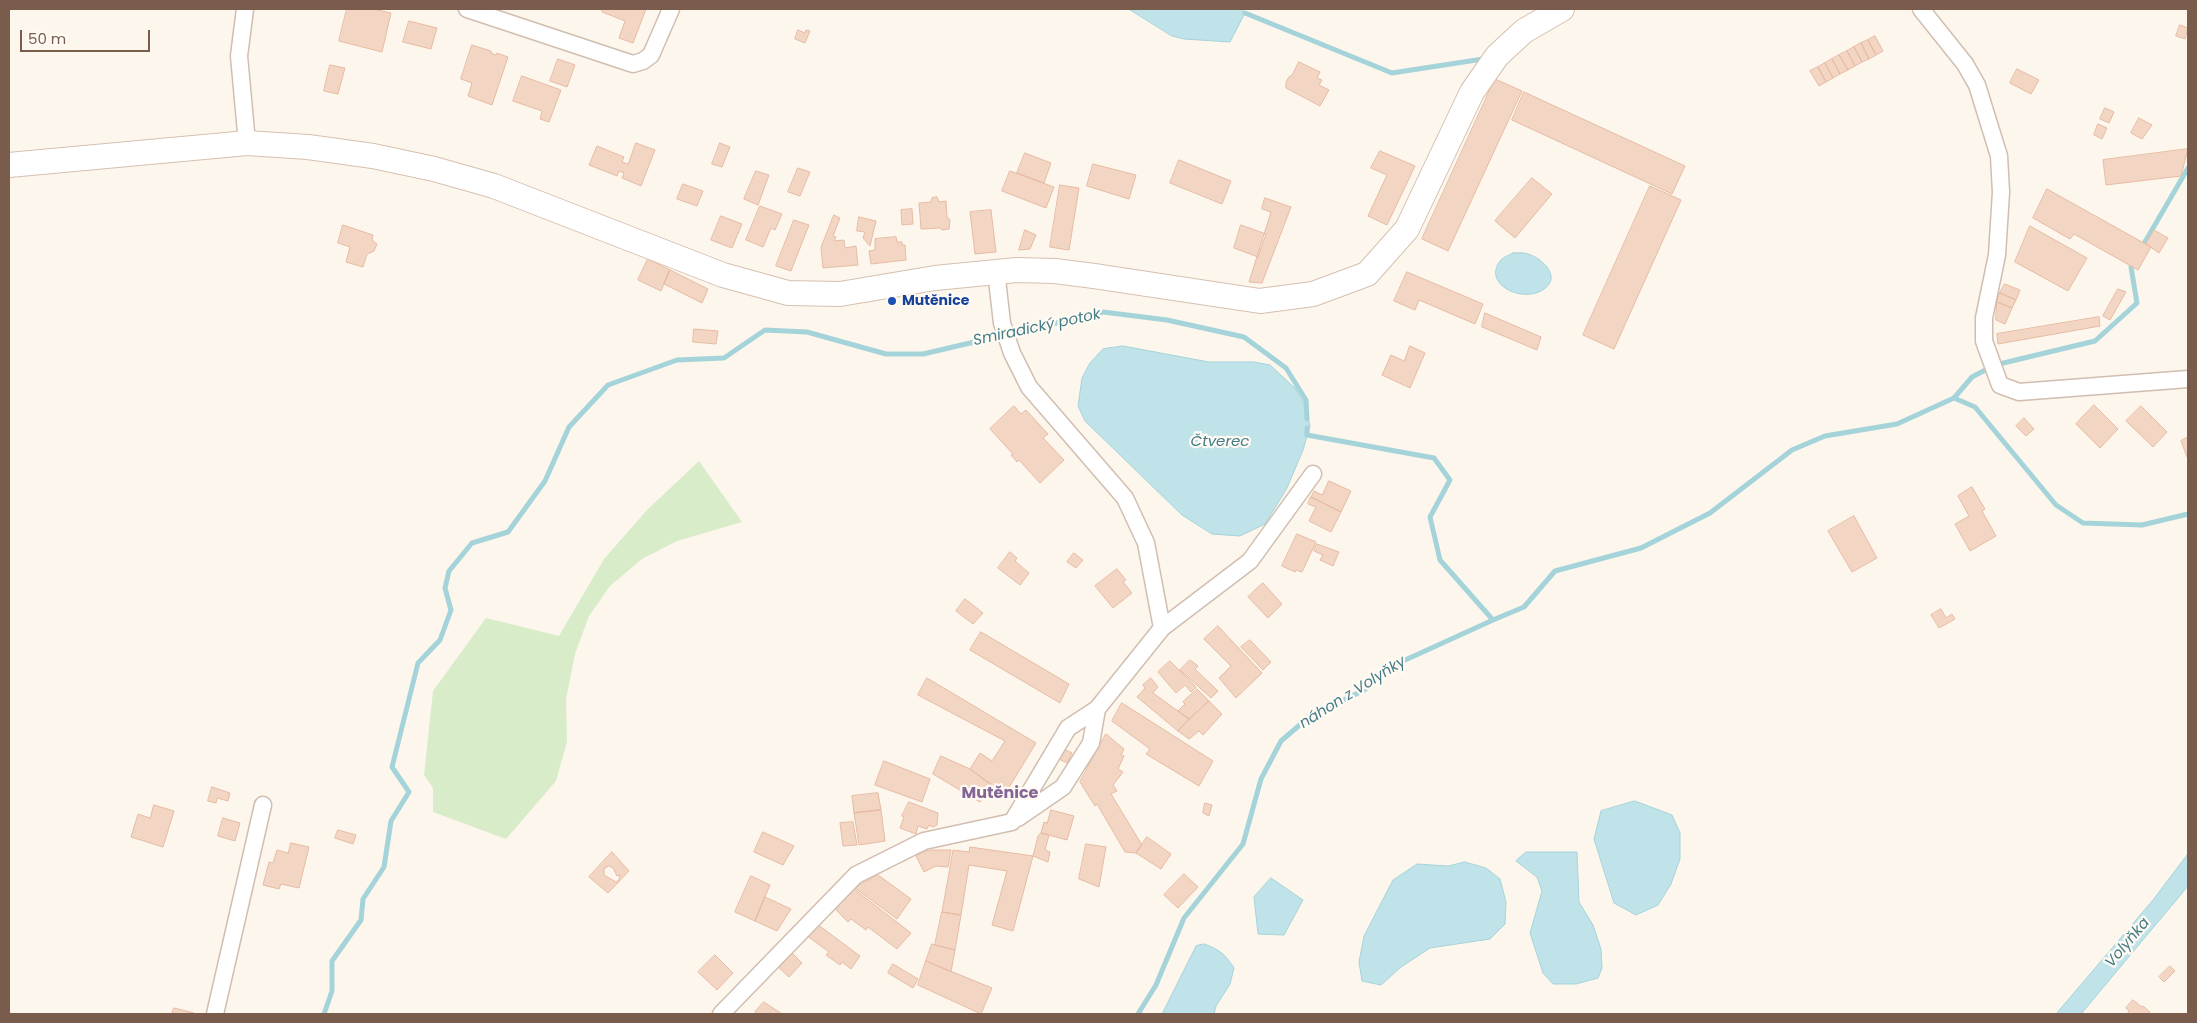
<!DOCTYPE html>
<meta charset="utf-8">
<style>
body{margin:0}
#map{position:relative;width:2197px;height:1023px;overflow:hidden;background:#fdf6ec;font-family:Poppins,sans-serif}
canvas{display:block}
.frame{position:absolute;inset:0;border:10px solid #7a5c4d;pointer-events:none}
.scale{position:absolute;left:20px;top:30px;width:130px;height:22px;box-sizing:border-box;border:2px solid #7a5c4d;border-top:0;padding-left:6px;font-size:15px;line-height:18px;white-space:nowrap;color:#7a5c4d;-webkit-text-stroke:4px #fffaf3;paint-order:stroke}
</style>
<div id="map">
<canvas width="2197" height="1023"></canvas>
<div class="frame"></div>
<div class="scale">50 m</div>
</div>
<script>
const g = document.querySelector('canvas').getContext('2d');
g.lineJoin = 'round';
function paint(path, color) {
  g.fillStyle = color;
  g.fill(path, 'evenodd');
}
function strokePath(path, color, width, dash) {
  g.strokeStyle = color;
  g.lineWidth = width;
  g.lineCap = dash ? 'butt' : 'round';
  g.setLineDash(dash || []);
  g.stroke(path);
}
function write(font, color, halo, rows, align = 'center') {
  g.font = font + ' Poppins,sans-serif';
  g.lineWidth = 4.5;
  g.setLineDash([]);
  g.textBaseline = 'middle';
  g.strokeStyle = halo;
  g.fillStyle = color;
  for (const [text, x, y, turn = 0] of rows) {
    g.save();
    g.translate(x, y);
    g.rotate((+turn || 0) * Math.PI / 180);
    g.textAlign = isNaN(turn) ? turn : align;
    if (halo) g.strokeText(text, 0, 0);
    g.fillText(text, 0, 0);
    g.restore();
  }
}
paint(new Path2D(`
 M699 461 742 522 677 541 642 559 610 586 589 616 575 654 566 699 567 742 556 781 506 839 433 812V788L424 775 433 691 486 618 559 636 604 559 647 510Z`), '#d8ecc9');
const water = new Path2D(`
 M1129 9H1242L1245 13 1230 42 1184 39 1172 36Z
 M1513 253C1517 253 1523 252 1528 254 1542 258 1562 277 1544 289 1524 304 1482 285 1500 261 1502 258 1509 255 1513 253Z
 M1123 346 1209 362H1254L1270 365 1295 388 1305 405 1310 426 1303 450 1287 488 1265 524 1240 536 1212 534 1182 515 1085 421 1078 406 1082 378 1090 363 1103 349Z
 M1635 801 1672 815 1680 833V859L1671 884 1658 905 1636 915 1614 903 1594 839 1601 811Z
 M1526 852H1577L1579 902 1593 925 1601 949 1602 968 1598 978 1576 984H1553L1543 973 1530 933 1542 891 1537 877 1516 861Z
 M2188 854V886L2081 1014H2056L2153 900Z
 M1465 862 1486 868 1500 879 1506 902 1505 924 1490 939 1430 948 1401 967 1381 985 1362 981 1359 962 1364 936 1393 880 1417 864 1448 866Z
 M1271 878 1303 900 1284 935 1258 934 1254 897Z
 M1204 944C1219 949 1226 955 1234 968L1230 984 1216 1006 1214 1014H1162L1196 946Z`);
paint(water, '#bfe3e8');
strokePath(water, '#a5d3da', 1);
strokePath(new Path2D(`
 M1245 13 1392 73 1483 59
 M2142 247 2188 168
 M1954 398 1975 407 2056 505 2083 523 2142 525 2188 514
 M1307 428V435L1434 458 1450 480 1430 517 1440 560 1493 620 1524 607 1555 571 1641 548 1710 513 1792 450 1825 436 1897 424 1954 398 1972 377 1995 365 2095 341 2137 303 2131 267 2134 261
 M324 1014 332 991V961L361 920 363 899 384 867 391 821 409 792 392 767 418 663 440 640 451 610 445 588 449 571 472 543 508 532 545 481 569 427 608 385 677 360 724 358 765 330 807 332 886 354H923L1103 312 1167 320 1244 337 1286 368 1306 400 1307 419
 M1138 1014 1156 985 1184 918 1243 844 1261 779 1281 741 1309 717 1364 690 1403 661 1493 620`), '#a5d3da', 5);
const building = new Path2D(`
 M347 9H373L391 13 382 52 339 41Z
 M603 9H646L633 43 619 38 625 21 602 12Z
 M409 21 437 28 431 49 403 42Z
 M2180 25 2188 28 2185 39 2176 36Z
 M798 30 805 33 806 30 810 31 805 43 795 39Z
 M1875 36 1883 51 1876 55 1868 40Z
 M1868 40 1876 55 1869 59 1861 43Z
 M1861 43 1869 59 1862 62 1854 47Z
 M472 45 491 51V53L496 55 497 53 508 57 492 105 468 96 472 83 461 79Z
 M1854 47 1862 62 1855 66 1847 51Z
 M1847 51 1855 66 1848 70 1839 55Z
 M1839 55 1848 70 1840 74 1832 59Z
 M558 59 575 65 567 87 550 81Z
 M1832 59 1840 74 1833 78 1825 63Z
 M1299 62 1320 72 1317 78 1322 80 1319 85 1329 90 1320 106 1286 88V82L1289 77 1292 75Z
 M1825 63 1833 78 1826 82 1818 67Z
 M330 65 345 68 338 94 324 91Z
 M1818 67 1826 82 1819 86 1810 71Z
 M2017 69 2039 80 2031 94 2010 83Z
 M522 76 561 90 549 122 540 119 542 111 513 101Z
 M1495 79 1522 91 1448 251 1422 239Z
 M1524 92 1685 166 1672 194 1512 120Z
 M2105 108 2114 112 2109 123 2100 119Z
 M2139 118 2152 125 2142 139 2131 133Z
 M2098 124 2107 128 2102 139 2094 135Z
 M636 143 655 150 641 186 622 178 624 173 619 171 617 176 589 165 597 146 624 157 622 162 628 164Z
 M720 143 730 147 722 167 712 164Z
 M2188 149 2181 176 2106 185 2103 160Z
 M1380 151 1415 166 1387 225 1368 216 1387 175 1371 168Z
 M1025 153 1051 163 1044 183 1017 173Z
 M1179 160 1231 181 1222 204 1170 183Z
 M1093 164 1136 175 1129 199 1087 186Z
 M798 168 810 172 800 196 788 192Z
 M756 171 769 175 758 205 744 199Z
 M1010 171 1054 187 1046 208 1002 191Z
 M1532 178 1552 194 1515 238 1495 221Z
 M683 184 703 191 697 206 677 199Z
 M1060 185 1079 188 1069 250 1050 247Z
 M1650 186 1681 200 1614 349 1583 335Z
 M2047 189 2151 247 2138 270 2074 234 2070 239 2033 218Z
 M937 197 939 202 946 201 947 217 950 220 949 229 942 230 940 228 921 229 919 203 931 202 932 198Z
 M1265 198 1291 207 1262 283 1249 282 1271 212 1262 209Z
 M760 206 782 214 775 230 771 228 763 247 746 240Z
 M912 209 913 224 902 225 901 210Z
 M991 210 996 252 975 254 970 212Z
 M834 215 840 218 833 236 836 237 834 241 844 240 845 248 856 246 858 265 823 268 821 248Z
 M721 216 742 224 732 248 711 240Z
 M859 217 876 221 870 246 863 238 865 232 857 231Z
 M794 220 809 225 791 271 776 266Z
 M343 225 373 235 372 240 377 244 374 251 367 254 363 267 346 262 350 247 338 243Z
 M1241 225 1266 234 1258 257 1234 248Z
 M2030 226 2087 258 2068 291 2015 262Z
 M1025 230 1036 235 1030 249 1019 250Z
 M2154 230 2168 238 2159 253 2146 244Z
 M896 237 897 242H902V245H905L906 260 871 264 869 251 875 250V239Z
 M648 259 670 270 661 291 638 280Z
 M670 270 708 289 702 303 664 284Z
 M1407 272 1483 304 1475 324 1419 300 1415 310 1394 301Z
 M2005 284 2020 290 2016 300 2000 293Z
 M2118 289 2126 292 2110 320 2103 316Z
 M2000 293 2016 300 2012 308 1997 302Z
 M1997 302 2012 308 2005 324 1996 320Z
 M1485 313 1541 337 1537 350 1482 327Z
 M2099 317 2100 326 1998 344 1997 334Z
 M694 329 718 331 716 344 693 342Z
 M1410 346 1425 353 1410 388 1382 375 1391 355 1404 361Z
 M2094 405 2118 429 2100 448 2076 424Z
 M1014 406 1021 414 1026 410 1048 434 1043 438 1064 460 1040 483 1019 460 1017 462 1011 455 1013 454 990 429Z
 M2141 406 2167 432 2153 447 2126 421Z
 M2024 418 2034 429 2026 436 2016 426Z
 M2188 437V457H2187L2181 441Z
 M1329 481 1351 491 1341 512 1311 497 1314 491 1322 495Z
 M1972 487 1985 509 1982 511 1996 536 1970 551 1955 524 1969 516 1958 496Z
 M1311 497 1341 512 1331 532 1309 521 1316 507 1308 504Z
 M1854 516 1877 558 1852 572 1828 531Z
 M1297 534 1316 542 1302 572 1296 570 1295 572 1282 566Z
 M1317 544 1339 552 1333 566 1320 560 1323 555 1314 551Z
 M1010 552 1017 558 1015 561 1029 573 1020 585 998 568Z
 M1074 553 1083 560 1076 568 1067 562Z
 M1117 569 1126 580 1123 582 1132 593 1113 608 1095 586Z
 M1263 583 1282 604 1268 618 1248 597Z
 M965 599 983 613 973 624 956 611Z
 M1941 609 1946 618 1952 614 1955 619 1939 628 1931 615Z
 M1218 626 1262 673 1236 698 1219 678 1231 666 1204 639Z
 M981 632 1069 684 1060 703 970 650Z
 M1250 640 1271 662 1263 670 1241 647Z
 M1190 660 1198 666 1195 669 1218 691 1211 698 1180 670Z
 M1170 661 1196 687 1191 692 1185 685 1176 693 1158 672Z
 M927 678 1036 743 1005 794 970 769 980 753 992 761 1005 741 918 695Z
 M1151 678 1158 687 1153 693 1189 719 1178 731 1137 697 1145 688 1143 685Z
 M1197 689 1209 701 1189 719 1178 711 1185 704 1183 702Z
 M1209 701 1222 714 1203 735 1199 731 1189 739 1178 731Z
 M1122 703 1213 761 1199 786 1146 754 1150 749 1112 721Z
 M1106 734 1124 749 1121 755 1124 756 1118 769 1123 772 1113 785 1117 791 1111 794 1142 845 1136 853 1125 852 1097 804 1095 806 1080 782Z
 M1064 749 1072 753 1067 763 1059 759Z
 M941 756 970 769 991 785 980 802 933 774Z
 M884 761 930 779 922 802 875 785Z
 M212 787 230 793 228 801 217 798 216 803 208 801Z
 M878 793 881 810 854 813 852 796Z
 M909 802 938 813 937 825 933 827 929 825 927 829 918 826 916 834 900 828 904 817 902 816Z
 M1205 803 1212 805 1209 816 1203 813Z
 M154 805 174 811 163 847 131 837 138 814 150 818Z
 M881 810 885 841 859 845 854 813Z
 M1051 810 1074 816 1067 840 1041 833 1044 822 1047 823Z
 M223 818 240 823 235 841 218 836Z
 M853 822 857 845 843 846 840 823Z
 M338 830 356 835 353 844 335 838Z
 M763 832 794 846 783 865 754 852Z
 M1041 833 1049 835 1045 850 1050 852 1048 862 1033 856 1038 836Z
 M1147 837 1171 854 1161 869 1136 853Z
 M291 843 309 847 299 888 281 884 279 889 263 885 269 862 273 863 277 850 288 853Z
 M1086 844 1106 847 1099 887 1079 879Z
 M970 847 1033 856 1013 931 992 925 1007 871 969 865 961 915 942 912 953 850 969 852Z
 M929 850H951L948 867 936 866 924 872 916 856Z
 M612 852 629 871 608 893 589 877ZM609 866 613 868 617 876 620 875 619 880 616 882 604 875V869Z
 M1184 874 1198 887 1178 908 1164 895Z
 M878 875 911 899 897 919 855 888Z
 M751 876 770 885 755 921 735 912Z
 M854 889 911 933 897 949 868 927 866 930 851 919 848 922 834 908Z
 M765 897 791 909 777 931 755 921Z
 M942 912 961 915 955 950 935 945Z
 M817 924 860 956 851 969 842 962 840 965 826 955 829 952 806 935Z
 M932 944 955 950 951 972 926 961Z
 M790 951 802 963 789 977 776 965Z
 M715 955 733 973 717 990 698 972Z
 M926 961 992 988 981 1014 918 985Z
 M893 964 918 979 913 988 888 973Z
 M2170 966 2175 971 2164 982 2159 977Z
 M2133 1000 2142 1007 2143 1006 2150 1012 2148 1014H2127L2129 1011 2126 1008Z
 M764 1002 782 1014H758L755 1012Z
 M174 1008 194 1013V1014H172Z`);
paint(building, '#f3d5c3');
strokePath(building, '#e6bba3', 1);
const street = new Path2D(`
 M245 9 239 56 247 143
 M467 9 633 64 643 61 651 55 671 9
 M1921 9 1965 64 1977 85 1999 156 2001 192 1997 255 1984 318V341L2000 385 2019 392 2188 379
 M1162 628 1250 561 1313 474
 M1018 818 1063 787 1091 743 1097 709
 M215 1014 263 805
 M721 1014 856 875 924 841 1012 822 1068 728 1097 709 1162 628 1146 543 1125 498 1029 387 1012 353 1002 323 996 271`);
const secondary = new Path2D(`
 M9 165 247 143 308 147 373 156 434 169 494 186 723 275 788 293 840 294 935 278 1017 270 1055 271 1094 276 1260 301 1313 294 1367 274 1407 229 1472 92 1497 56 1524 31 1562 9`);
strokePath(street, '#d1beb0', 19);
strokePath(secondary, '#d6c0b0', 26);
strokePath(street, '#fff', 16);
strokePath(secondary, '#fff', 24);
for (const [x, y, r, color] of [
 [892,301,5,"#1a4fb4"]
]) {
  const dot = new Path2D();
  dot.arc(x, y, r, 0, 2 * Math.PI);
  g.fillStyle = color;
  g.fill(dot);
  strokePath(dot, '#fffaf3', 2);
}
write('bold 14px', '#164399', '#fffaf3', [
 ["Mutěnice",902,301]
], 'left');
write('italic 15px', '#437c86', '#fffaf3', [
 ["Smiradický potok",1037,328,-12],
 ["Čtverec",1220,442],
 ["náhon z Volyňky",1353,693,-32],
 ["Volyňka",2128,943,-50]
]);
write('bold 16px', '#846695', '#fffaf3', [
 ["Mutěnice",1000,794]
]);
</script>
